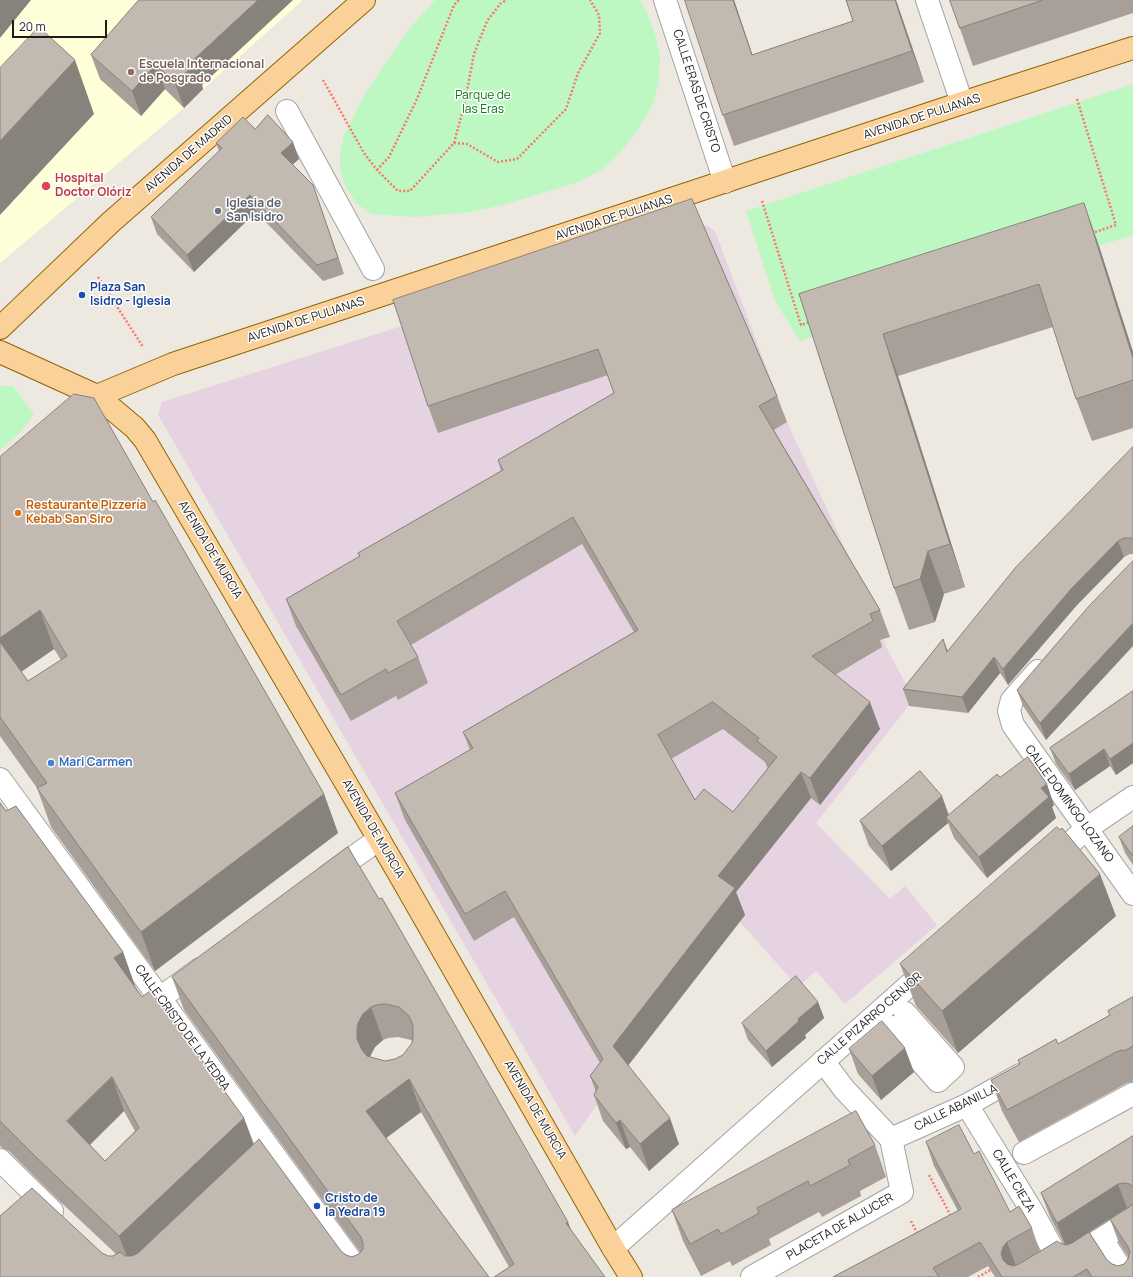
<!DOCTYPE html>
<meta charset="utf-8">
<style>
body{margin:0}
#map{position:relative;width:1133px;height:1277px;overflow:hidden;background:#ede9e1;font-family:Manrope,sans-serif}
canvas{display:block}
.scale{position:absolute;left:12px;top:20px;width:95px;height:18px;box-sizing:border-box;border:2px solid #1c1c1c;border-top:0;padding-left:5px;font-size:12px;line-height:14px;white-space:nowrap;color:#1c1c1c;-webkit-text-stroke:3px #fff;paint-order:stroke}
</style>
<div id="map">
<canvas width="1133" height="1277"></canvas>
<div class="scale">20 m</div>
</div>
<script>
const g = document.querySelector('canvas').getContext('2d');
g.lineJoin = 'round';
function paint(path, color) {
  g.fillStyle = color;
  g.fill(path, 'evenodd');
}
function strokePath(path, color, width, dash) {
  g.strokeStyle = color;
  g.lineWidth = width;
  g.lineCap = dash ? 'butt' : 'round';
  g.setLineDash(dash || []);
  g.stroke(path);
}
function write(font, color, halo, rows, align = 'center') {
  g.font = font + ' Manrope,sans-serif';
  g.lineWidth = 3;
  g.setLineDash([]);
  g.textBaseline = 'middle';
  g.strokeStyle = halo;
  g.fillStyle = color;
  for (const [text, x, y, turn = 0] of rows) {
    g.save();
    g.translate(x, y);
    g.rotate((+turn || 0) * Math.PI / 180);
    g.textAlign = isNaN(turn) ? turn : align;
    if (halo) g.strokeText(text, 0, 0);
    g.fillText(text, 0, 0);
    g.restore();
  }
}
paint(new Path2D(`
 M702 225 708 226 715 231 787 422 851 561 886 647 914 699 816 823 890 899 905 886 937 925 845 1004 816 971 798 987 739 921 599 1102 575 1136 158 415 162 402 402 326Z`), '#e6d3e2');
paint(new Path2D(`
 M0 0H303L203 89 184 108 0 263Z`), '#fefed9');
paint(new Path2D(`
 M435 0H640L646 10 655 34 660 56 659 80 653 104 639 128 620 153 600 171 576 183 506 204 472 212 416 217 372 214 356 203 346 187 340 169V154L343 138 365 93 409 29Z
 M1133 84V235L800 341 775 301 746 211Z
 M0 386H13L34 414 21 432 0 450Z`), '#bdf8c3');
const pedestrian = new Path2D(`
 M287 111 373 269
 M891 1027 938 1081 953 1067 905 1013
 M1024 1153 1133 1094
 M1102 1239 1126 1277
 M1074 1256 1133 1219`);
const minor = new Path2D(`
 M665 0 725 182
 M927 0 962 103
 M329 875 379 839
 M160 998 200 969
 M967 1105 1032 1211 1057 1257 1022 1277
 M0 1160 52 1211
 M752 1277 902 1192 891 1139`);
const tertiary = new Path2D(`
 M1038 671 1012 700 1009 711 1013 725 1133 894
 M0 779 363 1277
 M1050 861 1086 829 1133 797
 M823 1061 844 1089 891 1139 967 1105 1020 1075
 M613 1248 931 966`);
const primary = new Path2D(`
 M0 328 111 222 364 0
 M0 352 97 396 135 428 145 440 398 872 613 1248 631 1277
 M97 396 173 364 962 103 1133 48`);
strokePath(pedestrian, '#a3a3a3', 24);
strokePath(minor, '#a3a3a3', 24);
strokePath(tertiary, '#a3a3a3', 24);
strokePath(primary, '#916402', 24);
strokePath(new Path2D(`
 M323 80 364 153 377 170 398 191H410L454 143 464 106 474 54 487 21 501 3 507 0
 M1077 99 1116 225 1092 233
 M454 143 467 144 498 162 517 159 566 109 578 73 600 33 599 15 590 0
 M377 170 389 157 417 99 454 5 459 0
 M762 201 801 325 810 322
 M98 277 143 347
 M929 1175 951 1216
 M911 1221 918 1235
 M978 1277 994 1268`), '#f87968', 2.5, [2, 2]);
strokePath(pedestrian, '#fff', 22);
strokePath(minor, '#fff', 22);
strokePath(tertiary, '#fff', 22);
strokePath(primary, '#fad299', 22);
paint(new Path2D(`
 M139 0 202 85 203 89 184 108 165 89 141 116 100 79 91 55Z
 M734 0 752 55 853 21 846 0H896L924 82 734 146 723 115Z
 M950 0H1133V13L973 66Z
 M255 129 299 159 292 164 313 185 344 274 323 281 256 212 194 272 157 234 151 217 219 151 216 143Z
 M692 199 777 396 787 422 774 430 880 610 890 637 880 640 882 647 835 675 880 729 820 805 811 798 736 892 745 915 628 1066 679 1144 649 1171 630 1147 626 1149 603 1121 594 1095 596 1092 590 1076 600 1063 514 917 474 941 405 820 395 793 470 750 463 732 634 632 582 544 411 645 418 657 428 683 398 700 396 696 351 721 296 626 286 599 359 557 358 553 501 471 498 460 614 393 608 375 438 433 428 406ZM723 729 765 762 767 767 768 768 733 812 695 800 671 759Z
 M1099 246 1133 352V428L1092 441 1076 399 1053 327 898 376 965 587 944 594 935 622 909 630 894 588 799 294Z
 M1133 447V554H1130L1124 557 1077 605 1008 685 1000 673 968 713 909 706 903 689 943 639 948 651Z
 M0 457 153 502 324 794 338 833 155 971 51 827 37 788 0 736ZM54 649 61 660 28 681 21 672Z
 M1133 561 1046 740 1023 706 1017 690Z
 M1133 691V763L1116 775 1110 766 1075 790 1056 764 1050 748Z
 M1000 777 1054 805 1052 807 1056 818 987 878 954 838 948 823 891 871 869 846 860 821 949 815Z
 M0 803 6 811 123 952 135 986 142 997 244 1118 254 1144 341 1251 346 1255 352 1257 359 1254 360 1252 184 1010 172 977 348 847 572 1232 509 1267 421 1112 386 1138 489 1277H0L102 1253 108 1256H113L116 1254 50 1192 9 1151 2 1148 0 1146ZM398 1037 411 1040 412 1041V1043L403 1055 395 1059 385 1061 370 1057 375 1047 383 1040 388 1038ZM124 1111 135 1131 105 1161 90 1145Z
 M1133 826V865L1125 853 1119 837Z
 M1116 916 958 1053 916 1006 900 964Z
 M1133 997V1082L1127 1083 1019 1142 1002 1111 991 1080 1020 1064 1018 1060 1058 1044 1110 1015 1108 1011Z
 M818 1002 824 1018 805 1035 806 1038 772 1067 748 1040 742 1023Z
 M849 1049 914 1072 881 1100 858 1074Z
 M1133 1136V1277H995L988 1266 968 1277H833L958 1211 934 1166 926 1142 974 1154 1010 1212 1032 1228 1040 1252 1060 1243 1064 1244 1050 1217 1041 1193ZM1127 1208 1110 1219 1119 1243 1129 1258 1128 1259 1124 1264 1118 1266 1112 1264 1107 1260 1089 1232Z
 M875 1145 886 1177 860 1191 861 1196 822 1217 819 1212 769 1239 771 1245 732 1266 730 1261 701 1276 683 1241 672 1210Z`), '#a79f98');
paint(new Path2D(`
 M0 0H31L0 38Z
 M258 0H293L202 85 203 89 184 108 175 83 191 62Z
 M733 0H734L763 86 752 55Z
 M895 0H896L924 82 912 51Z
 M75 60 94 114 0 215V141Z
 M156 64 165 89 141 116 132 91Z
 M293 142 299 159 287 170 281 153Z
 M313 185 319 202 344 274 338 258Z
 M250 195 256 212 194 272 187 255Z
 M1084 203 1099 246 1133 352V358Z
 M883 334 898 376 965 587 950 544Z
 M1118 541 1124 557 1077 605 1008 685 1003 669 1071 589Z
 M928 551 944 594 935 622 920 579Z
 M40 610 54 649 12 678 0 645V638Z
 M1133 623V646L1046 740 1040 723Z
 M994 657 1000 673 968 713 962 697Z
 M870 702 880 729 820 805 810 778Z
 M1133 743V763L1116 775 1110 759Z
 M1104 749 1110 766 1075 790 1069 774Z
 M801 772 811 798 736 892 745 915 622 1073 613 1046 718 876Z
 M1047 784 1054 805 1052 807 1056 818 987 878 979 857 1041 788Z
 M324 794 338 833 155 971 141 932Z
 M942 796 951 821 946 817 948 823 891 871 882 846Z
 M1100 874 1116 916 958 1053 942 1011Z
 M123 952 135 986 127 992 114 958Z
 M818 1002 824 1018 805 1035 806 1038 772 1067 766 1051 798 1019Z
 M371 1007 383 1040 375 1047 370 1056 369 1061V1072L357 1039V1028L358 1023 363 1014Z
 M905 1048 914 1072 881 1100 872 1076Z
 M112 1077 124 1111 79 1155 67 1121Z
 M409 1079 421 1112 378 1144 366 1111Z
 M244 1118 256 1152 132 1269 119 1236Z
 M670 1118 679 1144 649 1171 640 1144Z
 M620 1120 630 1147 626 1149 616 1123Z
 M1118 1184 1127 1208 1066 1247 1057 1223Z
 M568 1222 580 1254 566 1223Z
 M1007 1242 1016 1266 1009 1277 1001 1254 1003 1247Z`), '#88827c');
const building = new Path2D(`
 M139 0H258L191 62 194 65 175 83 156 64 132 91 91 55Z
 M685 0H733L752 55 853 21 846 0H895L912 51 723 115Z
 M950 0H1043L960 28Z
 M39 27 75 60 0 141V68Z
 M268 115 293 142 281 153 313 185 338 258 317 265 250 195 187 255 151 217 222 148 216 143 243 117 255 129Z
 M692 199 777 396 759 406 880 610 870 614 873 621 812 656 870 702 810 778 801 772 718 876 735 888 613 1046 670 1118 640 1144 620 1120 616 1123 594 1095 598 1087 590 1076 603 1059 505 891 465 914 395 793 473 748 463 732 638 630 573 517 397 621 418 657 388 673 386 669 341 695 286 599 360 556 358 553 503 470 498 460 614 393 598 349 428 406 393 300ZM713 702 759 738 757 741 777 757 733 812 704 789 695 800 658 735Z
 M1084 203 1133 358V380L1076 399 1039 284 883 334 950 544 928 551 920 579 894 588 799 294Z
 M74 394 94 398 153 502 155 500 324 794 141 932 37 788 47 783 0 717V642L28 681 67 656 40 610 0 638V457Z
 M1133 447V539L1131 538H1124L1118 541 1071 589 1003 669 994 657 962 697 903 689 943 639 947 652 1016 567Z
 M1133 561V623L1040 723 1017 690 1089 606Z
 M1133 691V743L1110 759 1104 749 1069 774 1050 748Z
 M1028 757 1047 784 1041 788 1049 797 979 857 946 817 997 774 1000 777Z
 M920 771 942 796 882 846 860 821Z
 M0 803 6 811 16 806 123 952 114 958 142 997 151 990 244 1118 119 1236 37 1158 0 1121ZM112 1077 139 1128 105 1161 67 1121Z
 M1133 826V856L1119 837Z
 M1057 827 1060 830 1062 828 1100 874 942 1011 900 964Z
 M348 847 379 899 382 898 568 1222 566 1223 605 1277H494L514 1264 409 1079 366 1111 489 1277H0V1216L32 1188 102 1253 108 1256H113L120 1252 125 1256H132L138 1253 259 1139 341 1251 346 1255 352 1257 359 1254 363 1249V1243L361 1237 172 977ZM386 1004 399 1007 409 1016 413 1025V1036L412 1043 403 1055 395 1059 385 1061 367 1056 362 1050 357 1039V1028L358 1023 363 1014 371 1007 376 1005Z
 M796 976 818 1002 798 1019 799 1021 766 1051 742 1023Z
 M1133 997V1046L1124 1051 1122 1050 1116 1052 1007 1110 991 1080 1020 1064 1018 1060 1031 1053 1056 1039 1058 1044 1110 1015 1108 1011Z
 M882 1021 905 1048 872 1076 849 1049Z
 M856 1111 875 1145 848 1160 850 1165 810 1186 808 1181 757 1208 759 1213 732 1228 721 1234 718 1229 690 1244 672 1210Z
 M959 1125 974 1154 979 1151 1010 1212 1019 1206 1032 1228 1007 1242 1003 1247 1001 1254 1003 1260 1007 1264 1013 1266 1019 1264 1057 1241 1060 1243 1066 1245 1072 1243 1089 1232 1107 1260 1112 1264 1118 1266 1124 1264 1128 1259 1130 1252 1128 1247 1110 1219 1131 1206 1133 1204V1277H1092L1087 1269 1073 1277H1002L980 1242 933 1268 939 1277H833L961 1209 926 1142Z
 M1133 1136V1187L1130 1184 1124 1183 1118 1184 1057 1223 1041 1193Z`);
paint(building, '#c2b9b1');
strokePath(building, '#88827c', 1);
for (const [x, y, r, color] of [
 [131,72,4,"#8d6e63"],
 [46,186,5,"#e0444e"],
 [218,211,4,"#6b7280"],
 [82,295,4,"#1a4fb4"],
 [18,513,4,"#e8710a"],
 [51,763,4,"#3f7fe0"],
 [317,1206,4,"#1a4fb4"]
]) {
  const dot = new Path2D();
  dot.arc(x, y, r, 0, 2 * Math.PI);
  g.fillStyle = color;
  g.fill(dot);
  strokePath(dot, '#fff', 1.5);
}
write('bold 12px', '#785e54', '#fff', [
 ["Escuela Internacional",139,65],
 ["de Posgrado",139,79]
], 'left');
write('12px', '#1c1c1c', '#fff', [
 ["CALLE ERAS DE CRISTO",696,91,72],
 ["AVENIDA DE PULIANAS",922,117,-18],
 ["AVENIDA DE MADRID",189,154,-41],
 ["AVENIDA DE PULIANAS",614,218,-18],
 ["AVENIDA DE PULIANAS",306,320,-18],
 ["AVENIDA DE MURCIA",210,550,59],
 ["CALLE DOMINGO LOZANO",1069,804,54],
 ["AVENIDA DE MURCIA",373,829,60],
 ["CALLE PIZARRO CENJOR",870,1019,-41],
 ["CALLE CRISTO DE LA YEDRA",182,1028,54],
 ["CALLE ABANILLA",956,1108,-26],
 ["AVENIDA DE MURCIA",535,1110,60],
 ["CALLE CIEZA",1013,1181,59],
 ["PLACETA DE ALJUCER",840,1227,-30]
]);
write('12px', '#0c7717', '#fff', [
 ["Parque de",483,96],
 ["las Eras",483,110]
]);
write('bold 12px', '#be3a42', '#fff', [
 ["Hospital",55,179],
 ["Doctor Olóriz",55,193]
], 'left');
write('bold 12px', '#5b616d', '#fff', [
 ["Iglesia de",226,204],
 ["San Isidro",226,218]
], 'left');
write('bold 12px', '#164399', '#fff', [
 ["Plaza San",90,288],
 ["Isidro - Iglesia",90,302],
 ["Cristo de",325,1199],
 ["la Yedra 19",325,1213]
], 'left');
write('bold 12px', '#c56008', '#fff', [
 ["Restaurante Pizzería",26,506],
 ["Kebab San Siro",26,520]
], 'left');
write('bold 12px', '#366cbe', '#fff', [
 ["Mari Carmen",59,763]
], 'left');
</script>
